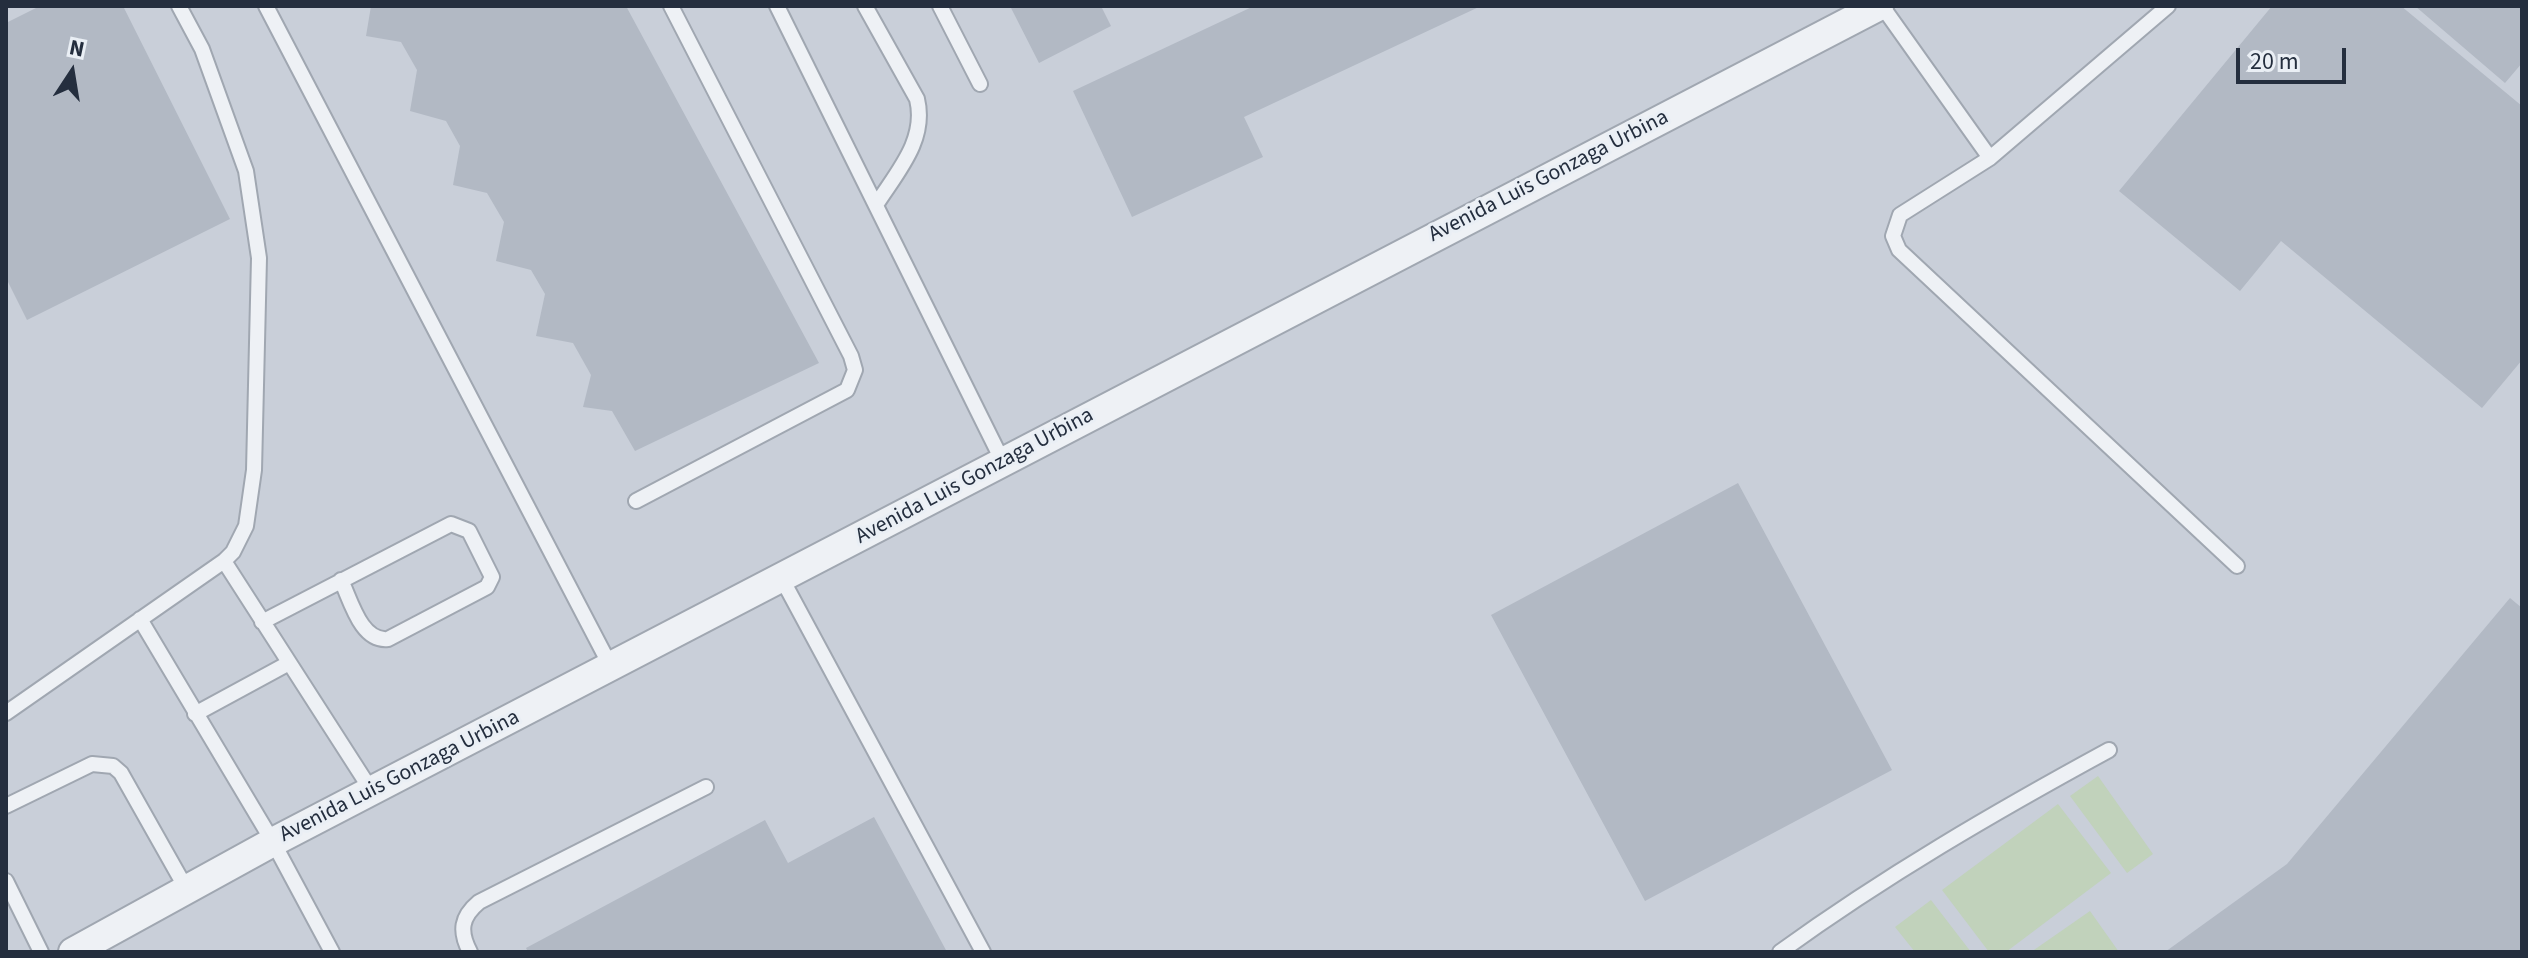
<!DOCTYPE html>
<style>
body{margin:0}
#map{position:relative;width:2528px;height:958px;overflow:hidden;background:#dbe0e7;font-family:"Source Sans 3",sans-serif}
canvas{display:block}
.frame{position:absolute;inset:0;border:8px solid #242e3e;pointer-events:none}
.north{position:absolute;left:32px;top:32px;width:80px;height:80px;-webkit-text-stroke:6px #eaeff5;paint-order:stroke;rotate:12deg;font-size:22px;font-weight:700;line-height:32px;text-align:center;color:#242e3e}
.north::after{content:'';display:block;margin:auto;width:28px;height:36px;background:#242e3e;clip-path:polygon(50% 0,100% 100%,50% 72%,0 100%)}
.scale{position:absolute;left:2236px;top:48px;width:110px;height:36px;box-sizing:border-box;border:4px solid #242e3e;border-top:0;padding-left:10px;font-size:24px;line-height:28px;white-space:nowrap;color:#242e3e;-webkit-text-stroke:6px #eaeff5;paint-order:stroke}
</style>
<div id="map">
<canvas width="2528" height="958"></canvas>
<div class="frame"></div>
<div class="north">N</div>
<div class="scale">20 m</div>
</div>
<script>
const g = document.querySelector('canvas').getContext('2d');
g.lineJoin = 'round';
function paint(path, color) {
  g.fillStyle = color;
  g.fill(path, 'evenodd');
}
function strokePath(path, color, width, dash) {
  g.strokeStyle = color;
  g.lineWidth = width;
  g.lineCap = dash ? 'butt' : 'round';
  g.setLineDash(dash || []);
  g.stroke(path);
}
function write(font, color, halo, rows, align = 'center') {
  g.font = font + ' "Source Sans 3",sans-serif';
  g.lineWidth = 6;
  g.setLineDash([]);
  g.textBaseline = 'middle';
  g.strokeStyle = halo;
  g.fillStyle = color;
  for (const [text, x, y, turn = 0] of rows) {
    g.save();
    g.translate(x, y);
    g.rotate((+turn || 0) * Math.PI / 180);
    g.textAlign = isNaN(turn) ? turn : align;
    if (halo) g.strokeText(text, 0, 0);
    g.fillText(text, 0, 0);
    g.restore();
  }
}
paint(new Path2D(`
 M6 6H2522V952H6Z`), '#c9cfd9');
paint(new Path2D(`
 M2098 776 2153 854 2127 873 2070 796Z
 M2058 804 2111 873 2006 952H1989L1942 890Z
 M1931 900 1971 952H1915L1895 927Z
 M2090 911 2119 952H2031Z`), '#c1d2bb');
paint(new Path2D(`
 M40 6H123L230 219 27 320 6 278V23Z
 M371 6H626L819 363 635 451 612 411 583 407 591 375 573 343 536 336 545 294 531 270 496 261 504 222 487 193 453 185 460 146 446 121 410 111 417 70 401 42 366 36Z
 M1010 6H1101L1111 26 1039 63Z
 M1254 6H1481L1244 117 1263 157 1132 217 1073 91Z
 M2272 6H2401L2522 106V360L2482 408 2281 241 2240 291 2119 191Z
 M2415 6H2522V63L2505 83Z
 M1738 483 1892 770 1645 901 1491 615Z
 M2510 598 2522 608V952H2165L2287 864Z
 M874 817 947 952H528L526 948 765 820 788 863Z`), '#b2b9c4');
const lane = new Path2D(`
 M266 6 611 667
 M777 6 1003 462
 M865 6 917 99C927 140 897 172 876 205
 M940 6 980 84
 M1882 6 1990 158 1900 215 1893 236 1899 250 2237 566
 M1990 158 2168 6
 M636 501 847 390 855 370 851 356 671 6
 M224 561 373 793
 M782 579 983 952
 M140 619 273 842 332 952
 M262 622 451 524 469 531 492 577 487 587 388 639C361 642 351 601 341 580
 M6 713 224 561 233 552 246 526 254 470 259 258 246 171 202 49 179 6
 M195 714 289 663
 M6 806 92 764 113 766 121 773 187 890
 M6 881 41 952
 M470 952C459 931 461 917 479 902L706 787
 M1780 952C1885 876 1995 812 2109 750`);
const street = new Path2D(`
 M73 952 273 842 1879 6`);
strokePath(lane, '#a0a7b1', 18);
strokePath(street, '#a0a7b1', 32);
strokePath(lane, '#eef1f5', 14);
strokePath(street, '#eef1f5', 28);
write('22px', '#242e3e', '#eaeff5', [
 ["Avenida Luis Gonzaga Urbina",1549,177,-27],
 ["Avenida Luis Gonzaga Urbina",975,477,-28],
 ["Avenida Luis Gonzaga Urbina",400,777,-27]
]);
</script>
